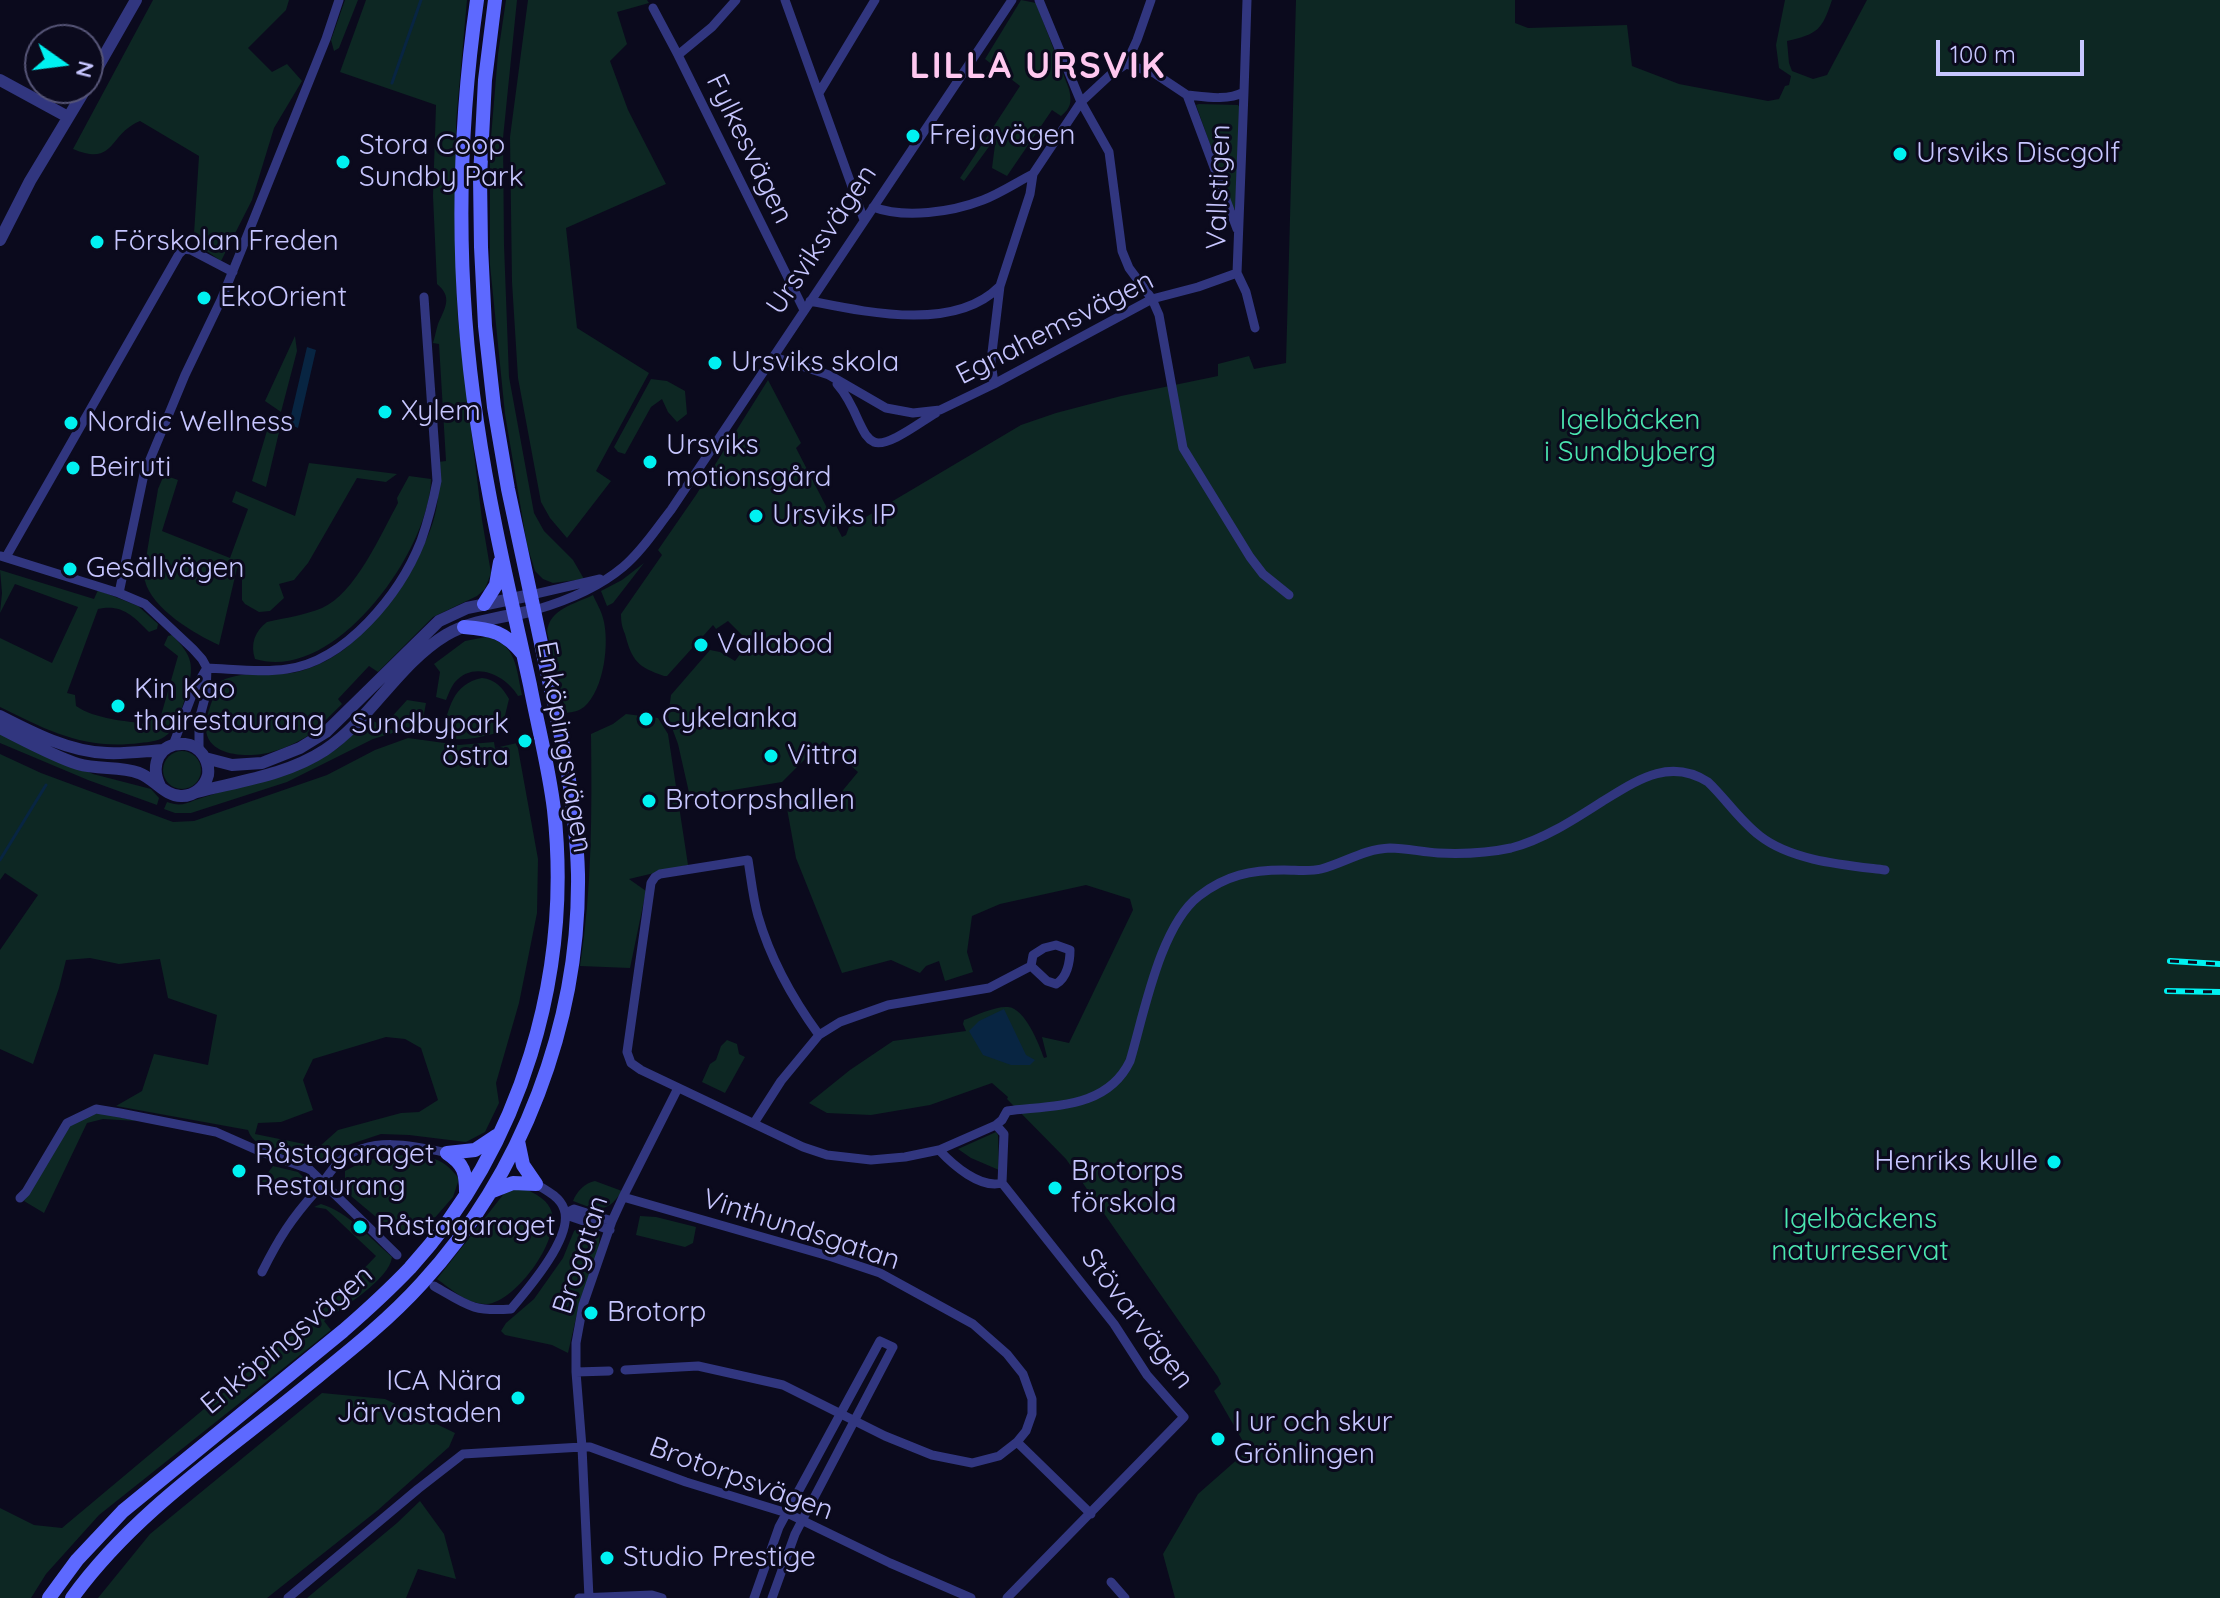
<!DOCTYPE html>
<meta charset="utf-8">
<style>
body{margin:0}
#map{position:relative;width:2220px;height:1598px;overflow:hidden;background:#0b0a1d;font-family:Quicksand,sans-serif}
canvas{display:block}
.north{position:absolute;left:24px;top:24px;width:80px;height:80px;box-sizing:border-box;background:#0b0a1d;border:2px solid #565577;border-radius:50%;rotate:104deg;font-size:22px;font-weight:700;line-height:32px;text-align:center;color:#c7c6ff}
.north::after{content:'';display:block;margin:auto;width:28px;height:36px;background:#00f1f1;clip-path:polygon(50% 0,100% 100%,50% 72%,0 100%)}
.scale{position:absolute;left:1936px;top:40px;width:148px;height:36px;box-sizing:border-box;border:4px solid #c7c6ff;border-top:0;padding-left:10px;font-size:24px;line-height:28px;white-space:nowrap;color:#c7c6ff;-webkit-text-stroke:6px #0b0a1d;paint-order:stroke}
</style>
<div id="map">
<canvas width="2220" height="1598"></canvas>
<div class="north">N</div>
<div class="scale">100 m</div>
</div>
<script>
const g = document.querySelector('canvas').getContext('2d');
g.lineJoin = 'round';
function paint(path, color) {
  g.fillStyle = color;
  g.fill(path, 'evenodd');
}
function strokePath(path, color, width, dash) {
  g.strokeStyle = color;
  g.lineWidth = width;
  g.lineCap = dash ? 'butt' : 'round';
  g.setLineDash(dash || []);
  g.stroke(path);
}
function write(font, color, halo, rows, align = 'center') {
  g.font = font + ' Quicksand,sans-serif';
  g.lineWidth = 6;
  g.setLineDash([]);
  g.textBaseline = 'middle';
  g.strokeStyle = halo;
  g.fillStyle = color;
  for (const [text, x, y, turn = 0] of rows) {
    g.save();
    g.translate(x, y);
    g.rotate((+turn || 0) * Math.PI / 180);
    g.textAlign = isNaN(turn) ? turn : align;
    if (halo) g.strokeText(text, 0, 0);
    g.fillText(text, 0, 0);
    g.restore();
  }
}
paint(new Path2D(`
 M153 0H289L286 10 248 48 272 72 287 64 302 81 274 128 252 200 221 261 198 245 191 237 194 234 199 156 140 121C108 134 116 167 73 149Z
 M345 0H358L339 48 334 51 331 40Z
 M366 0H467L456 122V283L458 320 482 520 491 573 485 589 477 596 433 617 378 672 369 666 338 699 342 704C331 714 321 727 309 735 297 743 277 752 262 754 243 757 207 755 206 729 205 716 215 692 221 681 247 668 277 679 304 670 319 665 335 657 347 647 379 621 421 561 433 522 439 502 440 483 438 462L446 461 439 344 433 343C435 337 436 330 438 324 445 308 453 297 437 284L433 196 436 105 340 72Z
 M506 0H517L503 138 504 245 509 377 534 513 544 531 573 560 584 579 553 583 543 579 535 571 527 545 505 414 490 265V149L498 54Z
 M528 0H647L649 3 617 12 627 44 610 61 628 110 666 184 566 228 577 328 649 373 596 471 611 481 567 538 550 518 541 502 518 378 512 282 510 137Z
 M1021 0 1036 3 1069 89C1072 102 1071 108 1061 116L1052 110 1007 176 992 168 996 137 964 181 960 178 1020 86 985 59Z
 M1296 0H1515V23L1528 28 1627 25 1632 66 1679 84 1768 101 1779 99 1785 86 1789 85 1791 76 1779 68 1776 45 1785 0H1832C1822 30 1818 34 1787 41L1789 63 1792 71 1813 79 1827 75 1867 0H2220V1598H1175L1163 1554 1198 1494 1248 1450 1214 1391 1221 1384 1218 1377 1066 1159 1007 1099 1008 1097 992 1083 930 1105 871 1115 827 1113 809 1103 850 1070 893 1041 966 1031 963 1024 964 1020C977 1015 995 1006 1008 1007 1025 1008 1039 1044 1044 1058L1047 1057 1042 1037 1069 1043 1133 910 1130 899 1086 885 1000 904 972 916 967 952 973 972 945 981 939 961 926 966 920 973 891 960 842 973 796 858 786 803 839 795 858 772 823 741 782 782 690 797 678 744 668 717 671 695 710 650 720 652 735 661 749 642 728 621 716 629 713 625 667 676H664C638 667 632 661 625 634 622 627 621 622 621 614L662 555 658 550 696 495 768 380 801 443 796 448 842 537 846 535 849 527 1021 425 1056 413 1121 396 1218 376V364L1249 356 1254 369 1286 363Z
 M1199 104 1238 105 1240 108 1238 209H1233L1196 105Z
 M295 336 297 351 281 412 265 401Z
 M651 379 667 381 685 391 687 414 677 422 668 412 662 399 651 407 625 454 618 452 614 447Z
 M269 424 280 428 266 487 252 481Z
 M309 463 397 474 386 482 357 478 308 563 294 580 279 584 284 598 270 611 259 612 245 604 242 600V570L237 568 219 645C195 634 152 609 145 581 142 572 156 504 158 489L164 475 178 480 162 531 230 558 248 509 232 502 236 491 295 516Z
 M409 476 431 479C430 549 336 684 255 659 250 644 255 631 267 622 285 618 305 615 322 608 355 594 381 534 398 503L397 498Z
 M644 563 613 603 607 606 601 591 622 580Z
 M0 570 94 599 98 590 138 606 158 624 157 629 149 632C133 616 122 604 98 609L67 693 75 695 76 706C95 719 125 721 147 724L154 717 160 719 178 656 164 645 168 636 172 635C193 656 195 666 186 695 182 707 178 725 168 734 161 741 150 742 140 743 84 750 49 731 0 707V638L52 663 78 607 15 584 0 613 2 593Z
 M593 595C596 602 601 610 603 618 610 642 604 690 584 707 579 711 573 712 566 713L547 632C549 609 575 604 593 595Z
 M486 637C517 644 516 668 522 695L518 696C506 675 474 660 455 682 451 687 448 695 446 700L436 697 440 672 434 664 465 641Z
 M482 678C495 679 503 688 509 699L501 732C483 736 457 745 441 734 450 708 452 684 482 678Z
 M407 700 426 703 421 730 418 731 388 721Z
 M626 714 658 718 668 734 688 865 629 879 646 891 630 968 580 966C592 889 592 812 591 734L613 724Z
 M369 719 396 732 373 739 287 782 191 813H175L164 809 167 802C178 806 184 805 195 800L316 762 338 748Z
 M0 732 93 774 151 789 159 798 157 805 88 780 0 743Z
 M408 738 459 745 494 742 495 748 517 743 538 859 537 913 519 1003 496 1083 499 1103 485 1132 466 1142 409 1135 381 1134 342 1147 325 1163C303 1158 255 1154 248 1130L116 1106 142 1091 154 1054 208 1065 217 1015 168 998 160 959 119 964 90 958 66 960 59 988 33 1064 0 1049V950L38 895 5 873 0 880V754L41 773 173 822 194 821 327 775 375 750ZM386 1037 405 1039 421 1048 438 1100 419 1112 401 1113 338 1130 319 1147 255 1134 258 1123 281 1122 313 1110 303 1080 313 1059Z
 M163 770a19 19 0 1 1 38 0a19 19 0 1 1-38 0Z
 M727 1040 737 1044 739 1054 745 1057 725 1093 702 1082 710 1064 716 1060 721 1046Z
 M96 1112 137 1121 103 1119 87 1123 44 1213 24 1201 69 1126Z
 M996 1132 998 1135 999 1170 971 1158 958 1149Z
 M396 1155C425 1156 441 1154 459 1179L453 1197 425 1229 401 1238 345 1191V1171L364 1161Z
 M273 1166 298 1172 306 1180 293 1194 261 1182Z
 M595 1181 622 1191C607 1214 598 1211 573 1201 577 1191 585 1183 595 1181Z
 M526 1189C535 1194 545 1198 550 1208 565 1235 516 1302 487 1304 468 1305 451 1289 437 1279L506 1191Z
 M321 1204C348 1212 370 1238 392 1257 390 1279 342 1308 324 1321L331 1330 315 1343 99 1515 46 1574 31 1598H0V1508L34 1525 62 1528 334 1300 376 1256 326 1209 314 1207Z
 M640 1216 656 1217 696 1227 693 1243 685 1247 636 1235Z
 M581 1226H587L600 1234 598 1253 579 1305 568 1353 552 1345 505 1335 501 1331 506 1323 534 1299 563 1258 574 1231Z
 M322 1393 385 1399 455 1433 449 1447 378 1510 267 1598H98L150 1534Z
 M420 1501 444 1534 456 1579 418 1569 406 1598H307L397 1523Z`), '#0d2723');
paint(new Path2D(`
 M307 347 316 350 298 428 289 424Z
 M1004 1009 1026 1055 1035 1060 1030 1065H1011L983 1055 969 1031 979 1021Z`), '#082542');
strokePath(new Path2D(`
 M392 83 421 0
 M0 860 46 785`), '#082542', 3);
strokePath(new Path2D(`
 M785 0 864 220
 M1039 0 1081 102 1109 152 1122 251 1129 268 1152 299 1159 315 1183 448 1250 557 1263 574 1289 595
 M653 8 678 55 804 310
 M678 55 712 27 736 0
 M1126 64 1154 73 1187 95 1237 229
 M1244 92 1237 273 1246 292 1255 328
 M819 93 875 0
 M1187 95C1206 97 1227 101 1244 92L1247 0
 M873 207C905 219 952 212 983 200 1001 193 1017 182 1033 174
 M810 301C866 312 954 332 999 287
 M774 357 829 375 886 408 913 413 940 410 994 384 1152 299 1198 287 1237 273
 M837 384C847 395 853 408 859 422 863 430 866 438 874 442 888 448 923 420 936 413
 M994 384 991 361 1000 286 1030 194 1033 174 1081 102 1110 75 1126 64 1137 40 1151 0
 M1 556 119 593 145 604 193 649 202 659 207 668 206 694 199 720V750
 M6 557 179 254 184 249 191 250 233 272
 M119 593 144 474 185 375 221 300 241 251 326 39 339 0
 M531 595 600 579
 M535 610C566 601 598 588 623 567 642 551 656 529 671 510L1012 0
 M207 668C233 669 262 673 287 669 346 661 400 594 421 541 428 521 433 502 437 481L424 297
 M173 745 194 690 205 671
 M1056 945 1070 950C1070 962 1067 978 1056 984L1047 981 1031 966 1033 955 1044 948Z
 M819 1035C792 998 771 961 758 916 753 898 751 878 748 860L660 874 655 877 651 883 627 1052 631 1063 641 1070 803 1147 827 1155 871 1160 905 1157 939 1150 996 1125 1002 1120 1007 1111C1053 1105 1107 1109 1130 1061 1144 1014 1160 926 1199 896 1226 875 1251 870 1284 870 1296 870 1309 872 1321 869 1344 863 1364 849 1390 848 1406 848 1422 852 1438 853 1461 854 1488 853 1511 848 1543 840 1575 819 1603 801 1636 781 1669 757 1708 782 1726 799 1740 821 1760 836 1792 861 1845 865 1885 870
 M754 1123 781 1081 819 1035 840 1022 888 1005 989 988 1031 966
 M996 1125 1004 1134 1002 1183 1114 1324 1147 1375 1184 1417 1007 1598
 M939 1150C953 1165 980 1189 1002 1183
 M623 1197 832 1257 880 1273 973 1324 1007 1354 1023 1374 1032 1399V1414L1026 1431 1017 1442 999 1456 972 1463 932 1455 885 1436 783 1385 698 1366 625 1370
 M20 1198 26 1192 67 1123 96 1109 120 1113 216 1132 259 1151 309 1169 397 1255
 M566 1213 574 1209 612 1221
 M566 1213 572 1217 610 1230
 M262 1272C279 1238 291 1219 317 1190 325 1181 331 1169 340 1161 369 1136 413 1145 447 1153
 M434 1286C467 1305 472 1312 511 1309 528 1289 574 1236 564 1209 560 1197 546 1190 536 1184
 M576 1372 609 1371
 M1017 1442 1091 1514
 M1111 1582 1125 1598
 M288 1598 418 1489 463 1454 582 1447H590L686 1482 787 1513 890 1563 971 1598
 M579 1598 652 1595 662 1598
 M589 1598 582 1447 576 1372V1343L583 1305 612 1221 623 1197 678 1088
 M754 1598 779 1527 880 1341 893 1347 795 1534 772 1598`), '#31367f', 9);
strokePath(new Path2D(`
 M0 80 68 117
 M88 84 136 0
 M0 240 30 181 86 88
 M0 716C33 733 70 752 107 753 126 754 146 751 164 750
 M0 728C22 739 55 757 78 764 98 770 120 766 139 773 154 778 165 797 182 796 194 796 205 787 208 775 210 760 199 745 185 744 158 742 150 766 160 786
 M205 758 232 765 262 763 300 748 326 732 439 621 467 608 531 595
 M197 792C240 781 287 775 325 750 371 719 398 664 446 635 471 620 506 617 535 610`), '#31367f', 12);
strokePath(new Path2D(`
 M484 604 496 585 500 562
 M464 627C492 629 505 632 523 654
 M518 1141 523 1165 536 1184
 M447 1153 475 1150 496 1136
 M447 1153C464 1164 466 1173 466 1192
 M490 1192 513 1183 536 1184
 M49 1598 77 1560 123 1511 343 1331C366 1311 389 1290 410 1268 522 1145 572 974 554 810 549 768 538 727 530 685 511 598 490 511 477 422 456 284 457 139 477 0
 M72 1598C131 1516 217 1458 295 1395 339 1359 384 1325 422 1283 522 1174 580 1023 578 874 577 836 572 798 566 760L508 489 494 407 485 326 481 247 480 177 485 80 495 0`), '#5d69ff', 14);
const rail = new Path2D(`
 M2170 961 2220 964
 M2167 991 2220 992`);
strokePath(rail, '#00f1f1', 6);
strokePath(rail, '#0b0a1d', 3, [9]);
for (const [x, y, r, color] of [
 [913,136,8,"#00f1f1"],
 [1900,154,8,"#00f1f1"],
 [343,162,8,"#00f1f1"],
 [97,242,8,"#00f1f1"],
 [204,298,8,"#00f1f1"],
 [715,363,8,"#00f1f1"],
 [385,412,8,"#00f1f1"],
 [71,423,8,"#00f1f1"],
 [650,462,8,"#00f1f1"],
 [73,468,8,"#00f1f1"],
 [756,516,8,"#00f1f1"],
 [70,569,8,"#00f1f1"],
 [701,645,8,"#00f1f1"],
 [118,706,8,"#00f1f1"],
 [646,719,8,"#00f1f1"],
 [525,741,8,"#00f1f1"],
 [771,756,8,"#00f1f1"],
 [649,801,8,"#00f1f1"],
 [2054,1162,8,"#00f1f1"],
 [239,1171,8,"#00f1f1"],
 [1055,1188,8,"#00f1f1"],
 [360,1227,8,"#00f1f1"],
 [591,1313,8,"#00f1f1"],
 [518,1398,8,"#00f1f1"],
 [1218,1439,8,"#00f1f1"],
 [607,1558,8,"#00f1f1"]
]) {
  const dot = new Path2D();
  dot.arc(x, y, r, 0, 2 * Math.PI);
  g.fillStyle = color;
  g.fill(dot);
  strokePath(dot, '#0b0a1d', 3);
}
write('28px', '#c7c6ff', '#0b0a1d', [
 ["Frejavägen",929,136],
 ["Stora Coop",359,146],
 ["Sundby Park",359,178],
 ["Ursviks Discgolf",1916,154],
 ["Förskolan Freden",113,242],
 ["EkoOrient",220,298],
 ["Ursviks skola",731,363],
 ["Xylem",401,412],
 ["Nordic Wellness",87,423],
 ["Ursviks",666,446],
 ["motionsgård",666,478],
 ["Beiruti",89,468],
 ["Ursviks IP",772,516],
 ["Gesällvägen",86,569],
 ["Vallabod",717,645],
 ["Kin Kao",134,690],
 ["thairestaurang",134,722],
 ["Cykelanka",662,719],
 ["Sundbypark",509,725,"right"],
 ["östra",509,757,"right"],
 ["Vittra",787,756],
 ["Brotorpshallen",665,801],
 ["Råstagaraget",255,1155],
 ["Restaurang",255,1187],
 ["Henriks kulle",2038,1162,"right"],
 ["Brotorps",1071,1172],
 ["förskola",1071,1204],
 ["Råstagaraget",376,1227],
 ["Brotorp",607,1313],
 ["ICA Nära",502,1382,"right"],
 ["Järvastaden",502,1414,"right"],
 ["I ur och skur",1234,1423],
 ["Grönlingen",1234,1455],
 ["Studio Prestige",623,1558]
], 'left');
write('28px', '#c7c6ff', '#0b0a1d', [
 ["Fylkesvägen",749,149,64],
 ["Vallstigen",1219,187,-88],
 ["Ursviksvägen",822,240,-56],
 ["Egnahemsvägen",1055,328,-27],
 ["Enköpingsvägen",564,747,80],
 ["Vinthundsgatan",801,1230,18],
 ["Brogatan",581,1255,-72],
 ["Stövarvägen",1137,1319,53],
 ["Enköpingsvägen",287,1340,-40],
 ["Brotorpsvägen",741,1479,20]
]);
write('28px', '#4be6b0', '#0b0a1d', [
 ["Igelbäcken",1630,421],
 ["i Sundbyberg",1630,453],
 ["Igelbäckens",1860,1220],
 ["naturreservat",1860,1252]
]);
g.letterSpacing = '2px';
write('bold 36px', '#ffc8f0', '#0b0a1d', [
 ["LILLA URSVIK",1038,67]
]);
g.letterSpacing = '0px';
</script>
